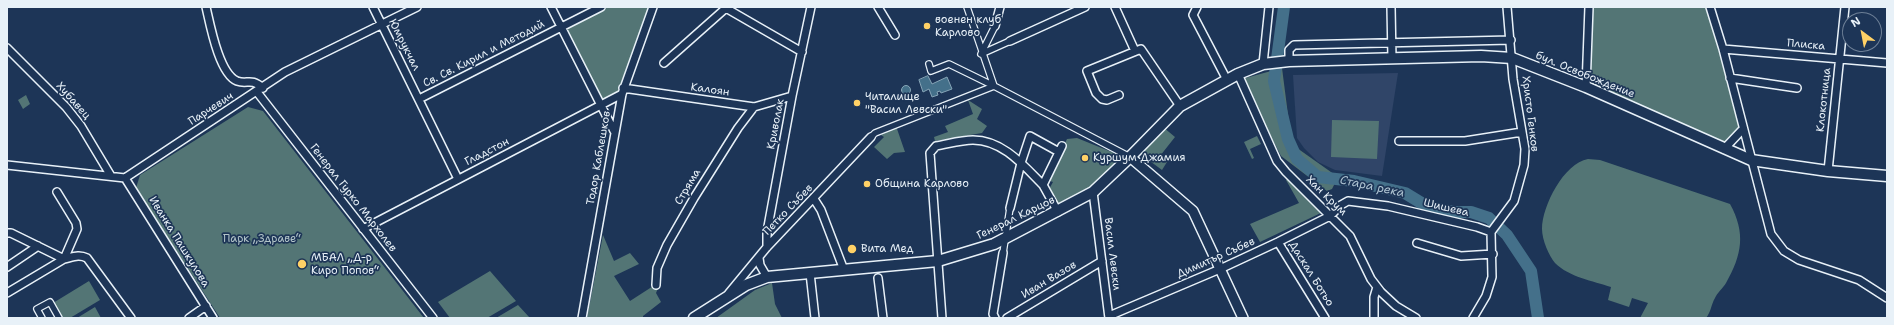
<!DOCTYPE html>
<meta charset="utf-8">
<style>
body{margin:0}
#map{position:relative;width:1894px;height:325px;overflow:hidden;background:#1d3557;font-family:"Shantell Sans",sans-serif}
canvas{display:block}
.frame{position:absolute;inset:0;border:8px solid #e8f1f8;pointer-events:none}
.north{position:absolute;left:1842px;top:12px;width:40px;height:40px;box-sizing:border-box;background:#1d3557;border:1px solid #6e8097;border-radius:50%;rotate:328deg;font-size:11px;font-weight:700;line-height:16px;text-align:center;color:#e8f1f8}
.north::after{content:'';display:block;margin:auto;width:14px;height:18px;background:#ffd166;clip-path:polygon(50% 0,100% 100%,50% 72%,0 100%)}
</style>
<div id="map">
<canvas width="1894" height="325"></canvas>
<div class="frame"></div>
<div class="north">N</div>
</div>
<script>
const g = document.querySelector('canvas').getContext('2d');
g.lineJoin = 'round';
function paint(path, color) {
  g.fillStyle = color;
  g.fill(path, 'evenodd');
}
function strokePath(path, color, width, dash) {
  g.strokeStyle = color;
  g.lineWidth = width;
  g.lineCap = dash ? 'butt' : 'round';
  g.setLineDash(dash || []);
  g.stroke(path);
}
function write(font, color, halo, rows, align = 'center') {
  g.font = font + ' "Shantell Sans",sans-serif';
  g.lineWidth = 3.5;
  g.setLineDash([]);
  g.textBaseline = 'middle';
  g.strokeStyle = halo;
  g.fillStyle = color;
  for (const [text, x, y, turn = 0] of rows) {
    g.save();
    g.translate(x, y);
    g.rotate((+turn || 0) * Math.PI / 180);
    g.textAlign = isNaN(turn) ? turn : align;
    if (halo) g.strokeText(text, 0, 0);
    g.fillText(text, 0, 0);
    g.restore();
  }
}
paint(new Path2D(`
 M1398 73 1382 176 1335 170 1318 162 1304 148 1297 138 1293 75Z`), '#304568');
paint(new Path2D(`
 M601 7H653L622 94 601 105 561 27Z
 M1589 7H1710L1743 129 1724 149 1586 87Z
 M1282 68 1291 138 1297 148 1338 177 1332 189 1327 191 1281 156 1242 79Z
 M26 95 30 104 23 109 18 100Z
 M968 100 982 109 977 119 987 126 982 133 935 141 934 137 948 132 945 126 973 114Z
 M248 107 263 111 424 318H220L136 188 140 175Z
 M1332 120 1379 121 1377 159 1331 157Z
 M896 126 905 152 894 153 887 159 874 147 884 137 881 135Z
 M1163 127 1175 137 1160 156 1167 162 1162 170 1139 153Z
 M1257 136 1261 144 1250 149 1254 158 1252 159 1244 142Z
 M1077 138 1124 157 1099 181 1087 189 1057 204 1048 191 1053 182 1047 180 1067 139Z
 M1588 159 1600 160 1730 204C1746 233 1742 255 1726 283 1723 288 1717 293 1715 298 1711 305 1711 312 1706 318H1640L1648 303 1632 298 1629 307 1608 300 1611 287C1593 281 1569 277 1555 263 1549 256 1542 240 1542 229 1542 206 1564 163 1588 159Z
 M1291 177 1325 211 1260 242 1250 224 1299 203 1286 180Z
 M603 235 614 261 630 253 639 264 614 276 630 301 661 281 656 293 661 302 643 316V318H587Z
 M490 271 516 301 487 318H450L438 302Z
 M89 281 100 300 70 318H62L53 303Z
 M772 283 775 304 782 318H716L755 290Z
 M518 305 530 318H496Z
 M95 307 101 318H77Z`), '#537575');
const water = new Path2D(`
 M928 76 932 84 947 77 952 89 941 93 940 91 937 92 938 95 932 97 929 89 923 92 919 80Z
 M901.5 90a4.5 4.5 0 1 1 9 0a4.5 4.5 0 1 1-9 0Z`);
paint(water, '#44708a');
strokePath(water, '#86a4b6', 1);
strokePath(new Path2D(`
 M1284 7 1274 81 1288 139 1297 159 1318 177 1354 181 1405 193 1428 207 1454 212H1471L1489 218 1507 235 1531 271 1538 318`), '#44708a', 12);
const pedestrian = new Path2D(`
 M967 7 994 86 1130 157
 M995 26 981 54 1010 41
 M871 137 875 133 994 86 949 64 931 71 929 64
 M1003 253 1010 208
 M42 318 37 309 50 302 59 318`);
const minor = new Path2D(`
 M206 7C210 24 219 74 237 81 248 85 250 77 263 88
 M373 7 458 179
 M551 7 614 131
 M724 7 802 52
 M878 7 895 35
 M1115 7 1135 51
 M1197 7 1193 15 1227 80
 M1391 7 1392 59
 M1710 7 1723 49 1771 234 1784 251 1799 260 1859 280 1887 298
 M995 26 1000 7
 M1010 41 1085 7
 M7 48 66 107 81 126 111 176
 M1723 49 1887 63
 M1289 61V50L1294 45 1511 40
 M664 63 726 8
 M1263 64 1269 7
 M1238 74 1277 161 1286 172 1350 236 1371 279 1381 292 1396 306 1416 318
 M1730 78 1797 88
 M1586 87 1589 7
 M623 88 754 107 792 96
 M257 92 433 318
 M1119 95 1107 100 1102 99 1096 93 1087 71 1141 49 1180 106
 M419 99 601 7
 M1399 141H1465L1522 132
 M1724 149 1743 129
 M7 165 125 178 285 72 417 7
 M1828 171 1845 7
 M125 178 213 318
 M1093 192 1109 318
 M814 199 821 210 844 270
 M1010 208 1021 163 1030 136 1059 152
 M1058 212 1043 185 1062 146
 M363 229 622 94
 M7 233H11L64 259C73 257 79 254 87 258L131 318
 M1278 242 1325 318
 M1417 243 1461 256 1493 254
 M767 247V232L792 96 811 7
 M759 258 760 265 767 277
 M7 267 38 246
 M810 273 815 318
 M878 278 883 318
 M656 285 657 268 667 245 694 198 738 128 754 107
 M7 293 64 259 77 229 76 223 57 192
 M729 293 767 247 871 137
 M1109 316 1220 269 1278 242 1330 216 1341 205 1348 201 1388 206 1477 227 1491 232
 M189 318 206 306
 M582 318 622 94 653 7
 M942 318 930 153 936 146C948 144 961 140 973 140 1003 140 1024 166 1043 185
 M995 318 993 314 1003 253
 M1007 318 1102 261
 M1374 318V297L1377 287
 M1473 318 1486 296 1492 277 1491 232 1514 201 1524 165 1525 149 1513 79 1507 7`);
const tertiary = new Path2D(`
 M1130 157 1193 211 1243 318`);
const secondary = new Path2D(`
 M694 318 746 285 767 277 938 261 994 244 1093 192 1130 157 1180 106 1238 74 1263 64 1289 61 1481 56 1512 58 1586 87 1751 160 1828 171 1887 176`);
strokePath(pedestrian, '#e8f1f8', 8);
strokePath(minor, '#e8f1f8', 10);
strokePath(tertiary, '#e8f1f8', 12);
strokePath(secondary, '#e8f1f8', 13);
strokePath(pedestrian, '#1d3557', 5.5);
strokePath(minor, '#1d3557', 7);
strokePath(tertiary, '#1d3557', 9);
strokePath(secondary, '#1d3557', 10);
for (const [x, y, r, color] of [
 [927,26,4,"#ffd166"],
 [857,103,4,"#ffd166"],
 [1085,158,4,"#ffd166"],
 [867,184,4,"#ffd166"],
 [852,249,5,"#ffd166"],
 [302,264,5,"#ffd166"]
]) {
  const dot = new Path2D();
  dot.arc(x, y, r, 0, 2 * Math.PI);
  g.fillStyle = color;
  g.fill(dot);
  strokePath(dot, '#1d3557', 1.5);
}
write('11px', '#e8f1f8', '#1d3557', [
 ["военен клуб",935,20],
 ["Карлово",935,33],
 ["Читалище",865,97],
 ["\"Васил Левски\"",865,110],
 ["Куршум Джамия",1093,158],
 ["Община Карлово",875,184],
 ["Вита Мед",861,249],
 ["МБАЛ „Д-р",311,258],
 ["Киро Попов“",311,271]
], 'left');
write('11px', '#e8f1f8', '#1d3557', [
 ["Юмрукчал",404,45,63],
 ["Плиска",1806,45,5],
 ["Св. Св. Кирил и Методий",484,54,-27],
 ["бул. Освобождение",1585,75,22],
 ["Калоян",710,90,8],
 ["Клокотница",1824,100,-84],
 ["Хубавец",73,101,48],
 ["Парчевич",211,109,-33],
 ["Христо Генков",1530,114,83],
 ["Криволак",776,124,-79],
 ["Гладстон",487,152,-27],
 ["Тодор Каблешков",599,158,-80],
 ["Стряма",688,187,-59],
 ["Хан Крум",1326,196,44],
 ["Генерал Гурко Мархолев",353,198,52],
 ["Шишева",1446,208,13],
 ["Петко Събев",788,210,-46],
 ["Генерал Карцов",1016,218,-26],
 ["Иванка Пашкулова",179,242,58],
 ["Васил Левски",1112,254,83],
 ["Димитър Събев",1216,258,-24],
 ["Даскал Ботьо",1311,274,58],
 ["Иван Вазов",1049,280,-31]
]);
write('11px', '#b4c6ca', '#1d3557', [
 ["Парк „Здраве“",262,239]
]);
write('italic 12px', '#afc4d2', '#1d3557', [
 ["Стара река",1372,187,12]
]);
</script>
